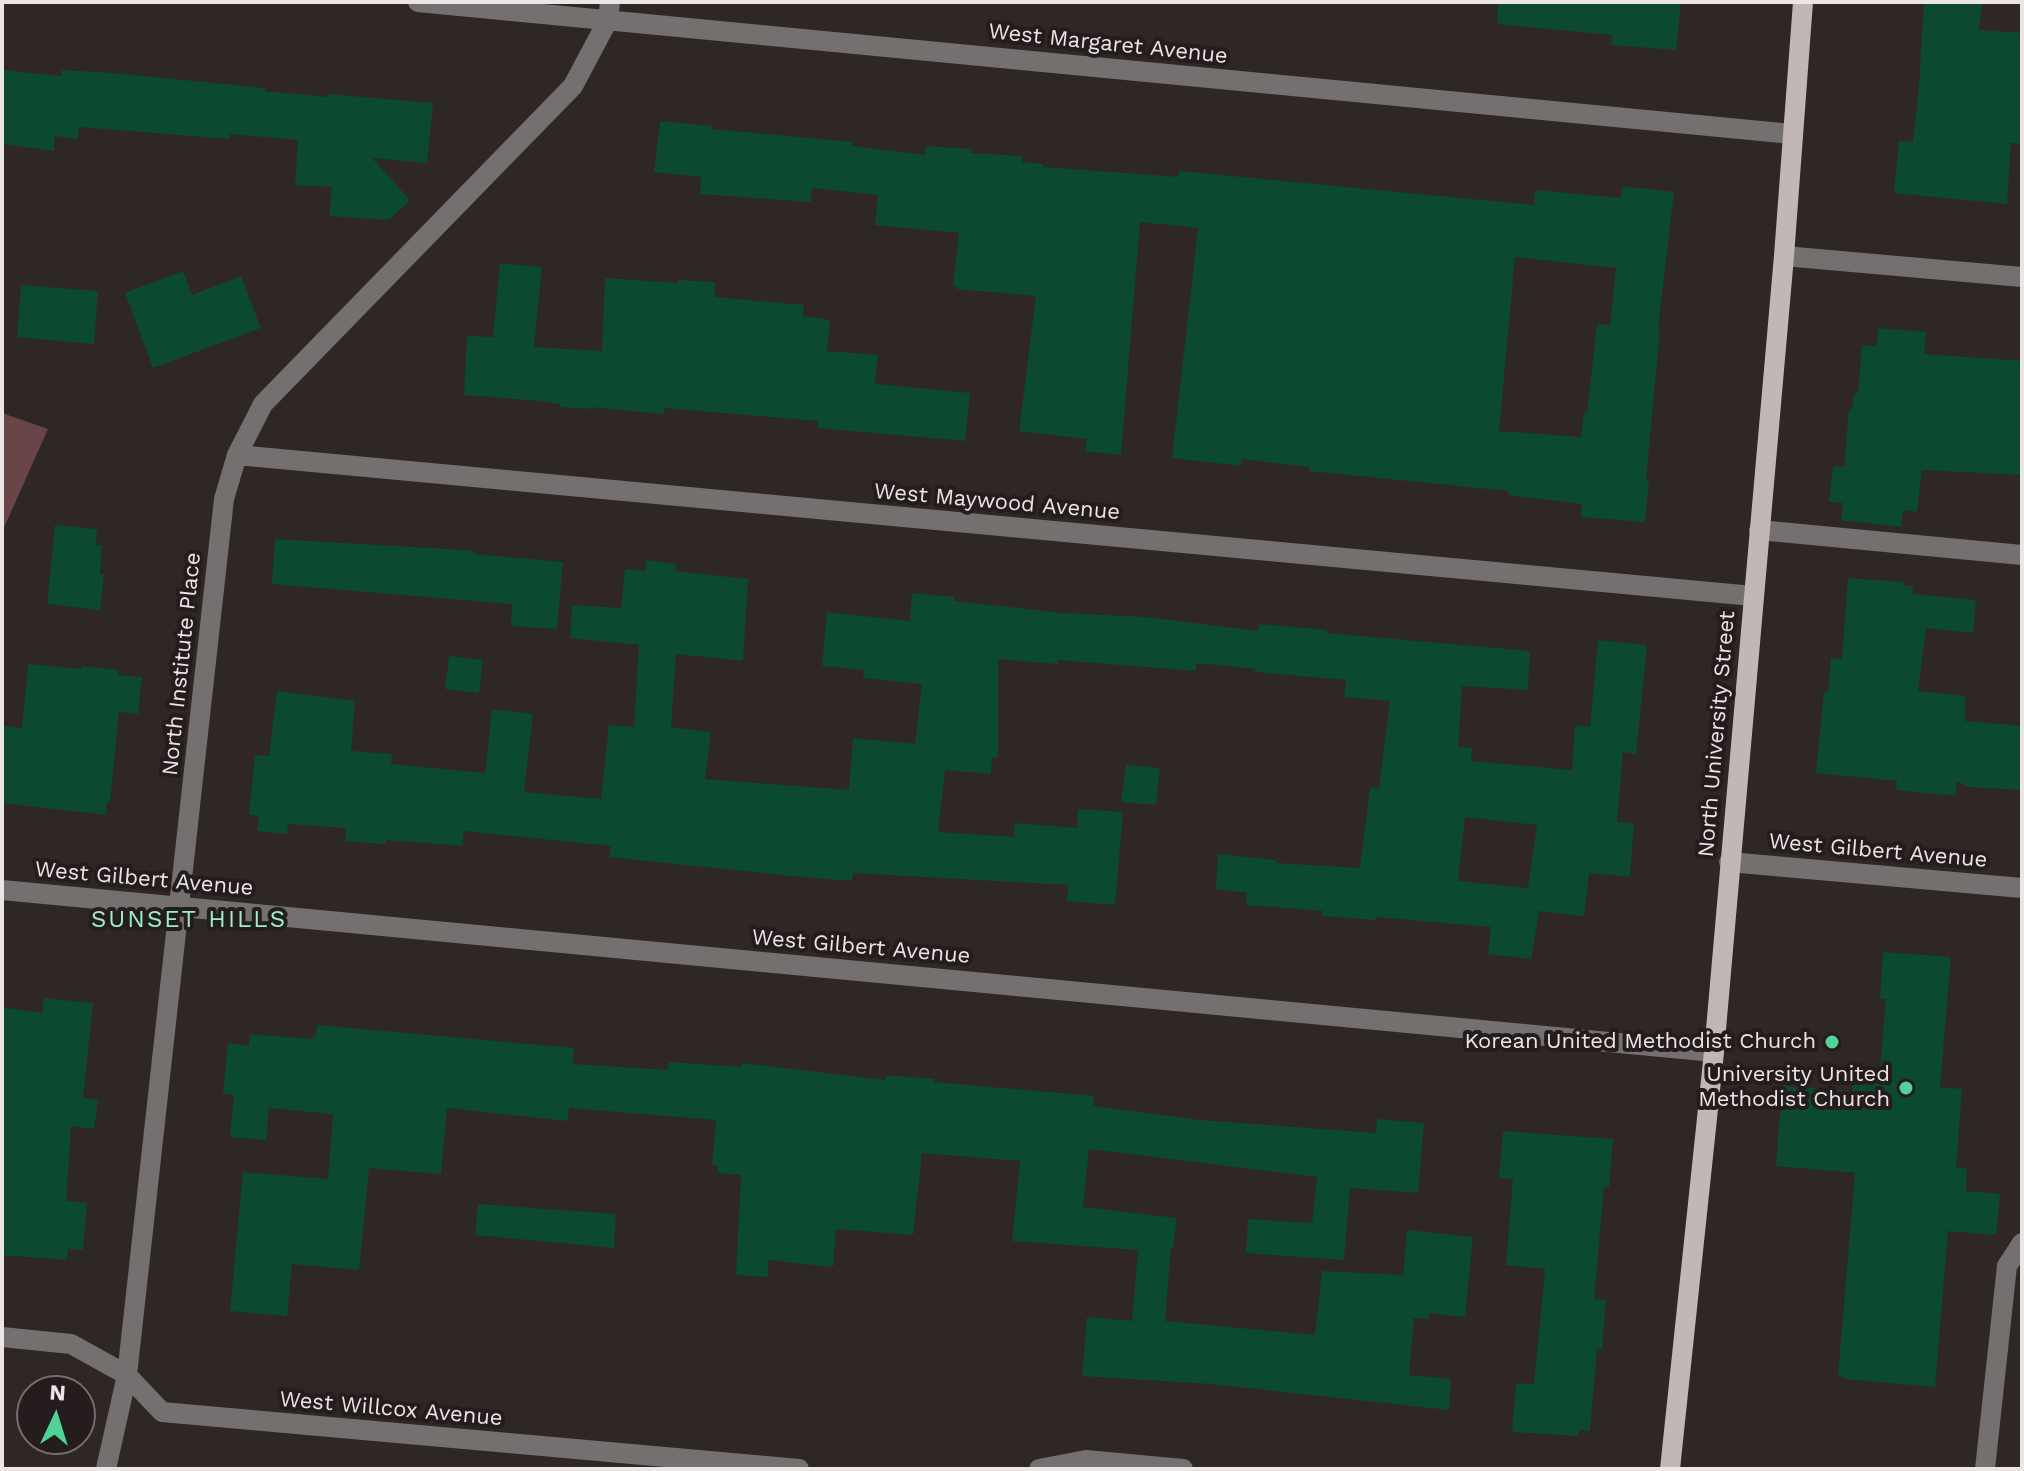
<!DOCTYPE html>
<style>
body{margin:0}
#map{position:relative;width:2024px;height:1471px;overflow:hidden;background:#2f2626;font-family:"Work Sans",sans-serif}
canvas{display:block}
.frame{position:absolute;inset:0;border:4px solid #ebe5e5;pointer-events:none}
.north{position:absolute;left:16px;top:1375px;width:80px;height:80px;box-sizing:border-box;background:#251c1d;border:2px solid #746c6d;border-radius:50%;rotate:4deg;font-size:22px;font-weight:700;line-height:32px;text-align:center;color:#ebe5e5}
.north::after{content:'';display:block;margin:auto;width:28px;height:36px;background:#4ed399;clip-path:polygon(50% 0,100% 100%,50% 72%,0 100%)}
</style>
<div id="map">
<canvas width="2024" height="1471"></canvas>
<div class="frame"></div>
<div class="north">N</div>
</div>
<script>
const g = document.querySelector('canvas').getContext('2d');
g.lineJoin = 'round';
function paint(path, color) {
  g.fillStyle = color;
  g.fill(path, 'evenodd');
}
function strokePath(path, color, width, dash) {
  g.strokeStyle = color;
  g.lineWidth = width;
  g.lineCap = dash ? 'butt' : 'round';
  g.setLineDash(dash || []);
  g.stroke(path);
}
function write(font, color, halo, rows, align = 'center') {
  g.font = font + ' "Work Sans",sans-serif';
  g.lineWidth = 8;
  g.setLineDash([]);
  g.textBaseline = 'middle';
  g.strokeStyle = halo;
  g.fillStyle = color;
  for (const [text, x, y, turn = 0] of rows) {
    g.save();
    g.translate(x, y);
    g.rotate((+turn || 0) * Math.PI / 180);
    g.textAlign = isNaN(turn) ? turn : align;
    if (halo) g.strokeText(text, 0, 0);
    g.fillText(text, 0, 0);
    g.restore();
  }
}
paint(new Path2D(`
 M2 413 48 429 2 532Z`), '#6a4547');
paint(new Path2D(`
 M1498 2H1681L1676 50 1611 45 1612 35 1497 24Z
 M1924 2H1982L1979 30 2022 33V144L2011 143 2007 204 1894 193 1899 141 1913 142 1919 85Z
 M2 70 61 76 62 70 113 73 265 88V91L327 97V94L433 103 427 163 372 158 410 200 389 220 329 216 332 187 295 185 298 140 230 134V139L79 127 78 139 55 136 54 151 2 144Z
 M660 121 712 126V129L852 142V146L925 155 926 146 972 149 971 153 1022 156V162L1043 164V167L1179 177V171L1534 205 1535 190 1621 198 1623 186 1674 192 1658 329H1660L1646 480H1649L1645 522 1581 517 1582 504 1508 495V491L1309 471 1310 467 1242 459 1241 466 1172 458 1198 228 1140 222 1121 455 1085 451 1087 439 1019 431 1036 296 956 289 957 286 953 285 959 233 875 225 878 195 812 188 811 202 700 194 701 177 654 172ZM1515 257 1616 268 1610 325 1597 324 1587 412H1584L1581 437 1499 431Z
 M500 263 542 267 534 347 602 351 605 278 677 283 678 280 715 282 714 297 804 305 803 316 830 320 827 351 878 355 875 384 970 393 965 441 817 428 818 421 665 408 664 414 589 407V409L560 407V404L539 401 464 395 467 336 493 337Z
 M183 271 192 295 241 276 261 328 153 368 125 293Z
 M21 285 98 291 94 344 17 337Z
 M1878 328 1926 332 1924 354 2022 361V475L1922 470 1917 512 1903 510 1901 527 1841 520 1843 503 1829 502 1833 466 1844 467 1849 409H1852L1854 393H1858L1862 345 1877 346Z
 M55 525 97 529 96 545 102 546 100 574 104 575 100 610 47 604Z
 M275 539 447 549 474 551V554L563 562 557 629 511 626 512 604 272 584Z
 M646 560 676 564 675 571 748 579 743 661 676 654 671 727 711 732 705 779 849 790 853 738 915 744 922 684 863 678 864 670 822 666 827 612 910 621 912 593 954 597V601L1063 613 1146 617 1258 631 1259 624 1327 630V633L1530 651 1528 690 1462 686 1458 747 1472 748 1471 761 1572 770 1575 725 1590 727 1598 640 1647 645 1636 754 1623 752 1617 822 1634 823 1630 877 1589 873 1584 916 1539 911 1531 959 1488 954 1491 927 1376 917V920L1322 916 1323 911 1246 905 1247 893 1216 889 1218 854 1276 860V863L1360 868 1370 787 1379 788 1390 701 1344 697 1346 680 1255 672V669L1197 663 1196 671 1058 660V664L998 659V758H992L991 774 945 770 938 832 1014 837 1015 823 1077 828 1078 809 1123 812 1115 905 1067 901 1068 885 853 873 852 881 792 876 609 857 611 846 464 831 462 846 386 840 385 844 345 841 346 828 288 824 287 834 257 831 259 816 249 815 255 755 269 756 277 691 355 701 351 751 392 754 391 764 485 773 492 709 533 714 524 792 601 799 609 725 634 727 639 645 570 638 572 605 621 608 625 569 645 571ZM1465 817 1537 825 1528 888 1458 881Z
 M1848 578 1904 582V586H1913L1912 594 1976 600 1973 633 1926 628 1918 691 1965 696V721L2022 726V790L1968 787 1957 781 1955 796 1896 790 1897 781 1816 773 1824 692H1828L1831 658 1842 659Z
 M449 656 483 660 479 693 445 689Z
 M28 664 81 669 82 666 119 670 118 675 142 677 138 714 119 712 110 803 107 802 106 815 2 803V726L22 728Z
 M1126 765 1160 768 1156 805 1121 802Z
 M1883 952 1951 957 1940 1087 1962 1089 1956 1167 1967 1169 1966 1191 2000 1194 1996 1235 1948 1231 1935 1387 1843 1379V1376L1838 1375 1855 1173 1776 1166 1782 1086 1852 1091 1855 1067 1880 1069 1886 999H1880Z
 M44 998 93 1003 83 1098 98 1099 94 1129 71 1126 66 1201 87 1203 83 1250 68 1249 67 1260 2 1255V1007L42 1013Z
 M317 1025 574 1048 573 1064 668 1070 669 1062 741 1067 742 1063 885 1080 886 1075 934 1079V1082L1094 1096 1093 1106 1200 1120 1376 1133 1377 1119 1424 1123 1418 1193 1350 1188 1344 1260 1246 1253 1248 1219 1312 1223 1317 1177 1089 1149 1083 1207 1177 1218 1173 1248H1171L1165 1321 1315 1335 1322 1271 1403 1275 1407 1230 1473 1237 1465 1317 1429 1313V1319L1414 1318 1409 1375 1451 1379 1449 1410 1211 1384 1082 1376 1087 1317 1132 1321 1138 1250 1012 1241 1020 1161 922 1153 913 1235 836 1229 833 1267 768 1260V1277L736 1275 741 1175 718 1173V1166L712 1165 716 1120 569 1108 568 1121 447 1108 441 1174 369 1168 359 1270 292 1264 287 1316 230 1311 243 1172 328 1179 333 1114 269 1108 266 1140 230 1137 234 1095 223 1094 228 1043 249 1046 250 1034 313 1039V1036H316Z
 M1503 1131 1613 1139 1609 1187H1604L1594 1299 1606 1300 1602 1349H1597L1590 1431 1579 1430 1578 1436 1512 1432 1516 1383 1534 1384 1545 1269 1506 1265 1513 1179 1499 1178Z
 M478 1204 616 1214 614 1248 475 1235Z`), '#0c4931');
strokePath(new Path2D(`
 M418 2 1792 134
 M1784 256 2022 277
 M237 455 1753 596
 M1759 530 2022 555
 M1729 862 2022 888
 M2 890 1714 1052
 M2 1337 71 1344 127 1375 162 1412 799 1469
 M106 1469 127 1375 224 499 237 455 263 404 573 86 608 20 610 2
 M1039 1469 1086 1460 1183 1469
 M1985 1469 2007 1266 2022 1243`), '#747070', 20);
strokePath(new Path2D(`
 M1670 1469 1714 1052 1784 256 1803 2`), '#c1b7b7', 20);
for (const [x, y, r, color] of [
 [1832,1042,8,"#4ed399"],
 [1906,1088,8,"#4ed399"]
]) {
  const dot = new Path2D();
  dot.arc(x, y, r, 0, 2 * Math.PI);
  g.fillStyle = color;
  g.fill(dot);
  strokePath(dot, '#251c1d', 3);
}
write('22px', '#ebe5e5', '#251c1d', [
 ["West Margaret Avenue",1108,44,6],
 ["West Maywood Avenue",997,502,5],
 ["North Institute Place",182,664,-84],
 ["North University Street",1717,734,-85],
 ["West Gilbert Avenue",1878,851,5],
 ["West Gilbert Avenue",144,879,5],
 ["West Gilbert Avenue",861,947,5],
 ["West Willcox Avenue",391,1409,5]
]);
write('22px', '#ebe5e5', '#251c1d', [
 ["Korean United Methodist Church",1816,1042],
 ["University United",1890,1075],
 ["Methodist Church",1890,1100]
], 'right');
g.letterSpacing = '2px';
write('24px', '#9cefc4', '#251c1d', [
 ["SUNSET HILLS",189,920]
]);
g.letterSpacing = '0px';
</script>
